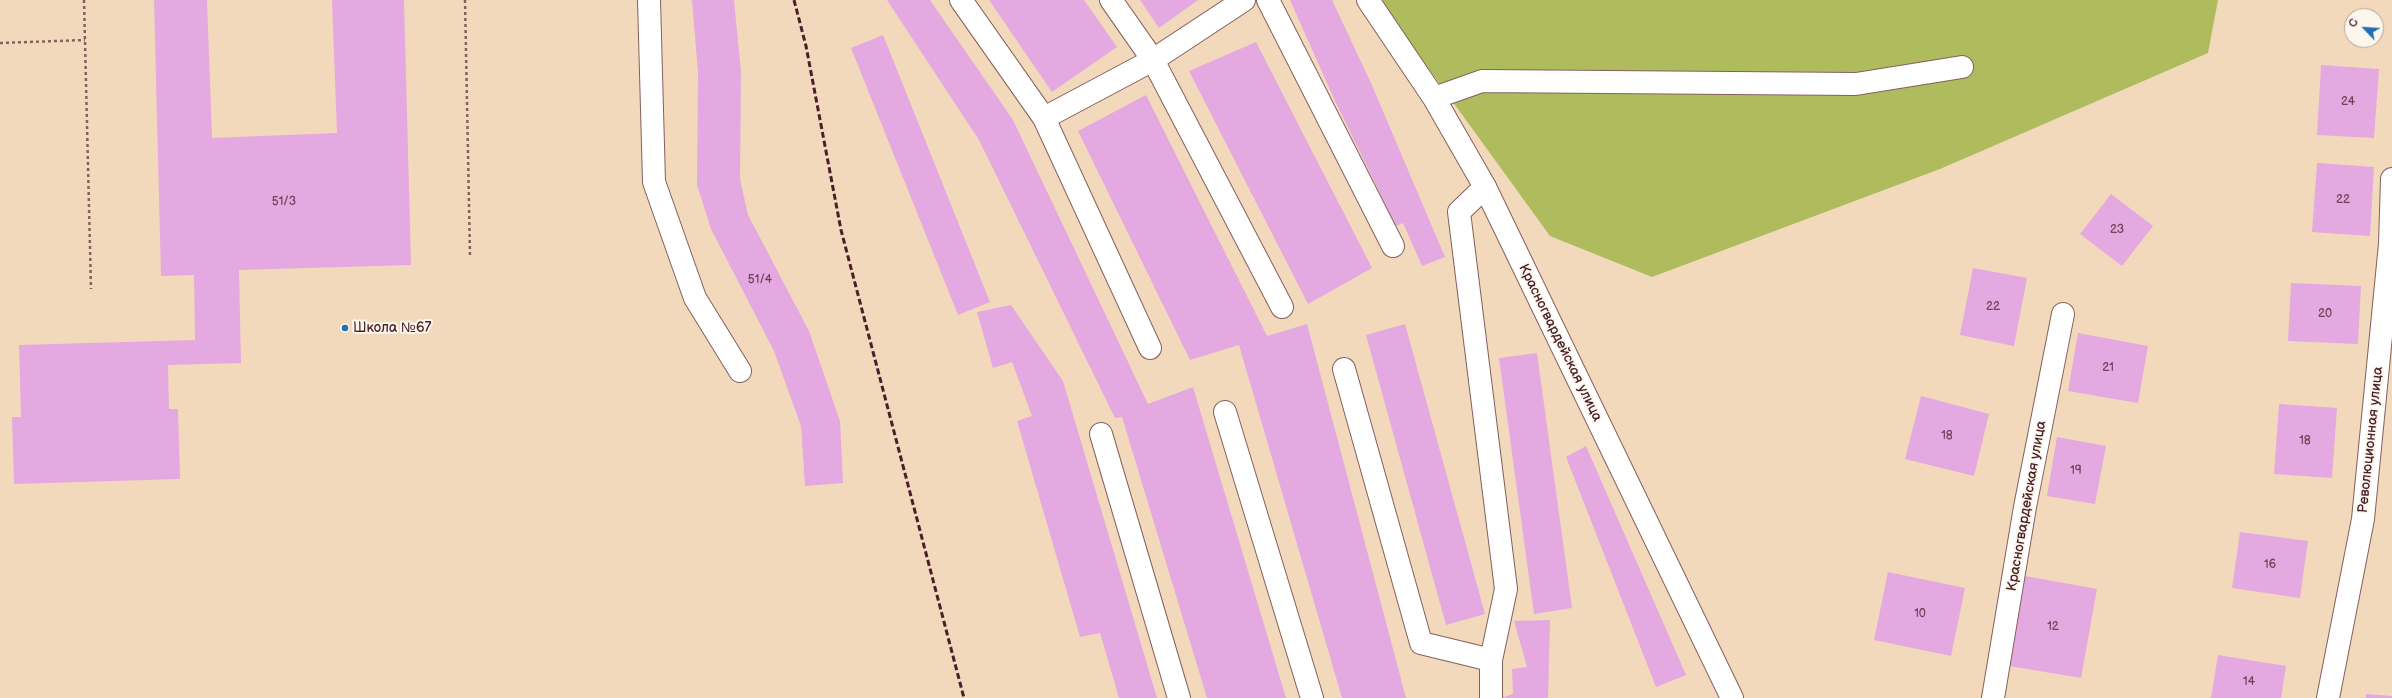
<!DOCTYPE html>
<meta charset="utf-8">
<style>
body{margin:0}
#map{position:relative;width:2392px;height:698px;overflow:hidden;background:#f3d9bb;font-family:"Balsamiq Sans",sans-serif}
canvas{display:block}
.north{position:absolute;left:2344px;top:8px;width:40px;height:40px;box-sizing:border-box;background:#fbf7ec;border:1px solid #b4a19f;border-radius:50%;rotate:295deg;font-size:11px;font-weight:700;line-height:16px;text-align:center;color:#4a1f2b}
.north::after{content:'';display:block;margin:auto;width:14px;height:18px;background:#1f6fb2;clip-path:polygon(50% 0,100% 100%,50% 72%,0 100%)}
</style>
<div id="map">
<canvas width="2392" height="698"></canvas>
<div class="north">С</div>
</div>
<script>
const g = document.querySelector('canvas').getContext('2d');
g.lineJoin = 'round';
function paint(path, color) {
  g.fillStyle = color;
  g.fill(path, 'evenodd');
}
function strokePath(path, color, width, dash) {
  g.strokeStyle = color;
  g.lineWidth = width;
  g.lineCap = dash ? 'butt' : 'round';
  g.setLineDash(dash || []);
  g.stroke(path);
}
function write(font, color, halo, rows, align = 'center') {
  g.font = font + ' "Balsamiq Sans",sans-serif';
  g.lineWidth = 4;
  g.setLineDash([]);
  g.textBaseline = 'middle';
  g.strokeStyle = halo;
  g.fillStyle = color;
  for (const [text, x, y, turn = 0] of rows) {
    g.save();
    g.translate(x, y);
    g.rotate((+turn || 0) * Math.PI / 180);
    g.textAlign = isNaN(turn) ? turn : align;
    if (halo) g.strokeText(text, 0, 0);
    g.fillText(text, 0, 0);
    g.restore();
  }
}
paint(new Path2D(`
 M1379 0H2218L2208 53 1940 169 1652 277 1550 236Z`), '#afbc5e');
paint(new Path2D(`
 M154 0H207L212 138 337 133 332 0H404L411 265 239 270 241 363 168 365 169 409H178L180 479 14 484 12 417H21L19 345 195 340 194 275 161 276Z
 M692 0H734L741 72 740 179 748 215 809 331 840 421 843 483 805 486 801 426 774 351 711 229 697 185 698 72Z
 M887 0H930L1013 120 1148 404 1193 387 1286 698H1207L1122 417 1115 418 979 140Z
 M989 0H1084L1117 47 1052 92Z
 M1140 0H1198L1159 28Z
 M1290 0H1332L1371 83 1445 257 1422 266 1403 223 1396 226 1335 101Z
 M883 35 990 302 958 315 851 48Z
 M1256 42 1372 268 1308 304 1189 71Z
 M2321 65 2379 69 2374 138 2317 135Z
 M1146 95 1267 336 1307 324 1406 698H1342L1239 345 1190 360 1078 131Z
 M2317 163 2374 167 2370 236 2312 232Z
 M2111 194 2153 226 2122 266 2080 234Z
 M1973 268 2027 278 2014 346 1960 335Z
 M2291 283 2361 286 2358 344 2288 341Z
 M1011 305 1063 381 1157 698H1119L1100 633 1080 637 1017 421 1032 416 1012 362 993 368 977 312Z
 M1405 324 1485 614 1446 625 1366 335Z
 M2078 333 2148 346 2138 403 2068 391Z
 M1537 353 1572 608 1534 614 1499 358Z
 M1921 396 1989 414 1974 476 1905 459Z
 M2279 404 2337 408 2332 478 2274 474Z
 M2057 437 2106 446 2095 504 2047 496Z
 M1586 446 1686 675 1656 687 1566 457Z
 M2240 532 2308 541 2300 598 2232 588Z
 M1888 572 1965 588 1951 656 1874 640Z
 M2025 576 2097 589 2081 678 2009 666Z
 M1550 620 1548 698H1501L1513 694 1512 669 1527 667 1514 621Z
 M2218 655 2286 666 2281 698H2211Z
 M2366 694 2392 696V698H2366Z`), '#e3a9e0');
const service = new Path2D(`
 M649 0 654 182 695 298 740 371
 M961 0 1044 118 1150 348
 M1111 0 1153 60 1282 307
 M1268 0 1393 246
 M1044 118 1153 60 1244 0
 M1485 187 1459 212 1506 589 1491 660V698
 M1344 369 1421 643 1491 660
 M1225 412 1312 698
 M1101 434 1179 698`);
const minor = new Path2D(`
 M1368 0 1434 98 1485 187 1732 698
 M1434 98 1482 81 1856 84 1962 67
 M1993 698 2025 507 2063 314
 M2328 698 2363 519 2390 244 2392 179`);
strokePath(service, '#85605d', 24);
strokePath(minor, '#85605d', 24);
strokePath(new Path2D(`
 M84 0 91 289
 M465 0 470 255
 M0 43 85 40`), '#85605d', 2.5, [3, 3]);
strokePath(service, '#fff', 22);
strokePath(minor, '#fff', 22);
strokePath(new Path2D(`
 M794 0 806 46 841 230 964 698`), '#4a1f2b', 3, [6, 3]);
for (const [x, y, r, color] of [
 [345,328,4,"#1f6fb2"]
]) {
  const dot = new Path2D();
  dot.arc(x, y, r, 0, 2 * Math.PI);
  g.fillStyle = color;
  g.fill(dot);
  strokePath(dot, '#fbf7ec', 1.5);
}
write('12px', '#704258', null, [
 ["24",2348,102],
 ["22",2343,200],
 ["51/3",284,202],
 ["23",2117,230],
 ["51/4",760,280],
 ["22",1993,307],
 ["20",2325,314],
 ["21",2108,368],
 ["18",1947,436],
 ["18",2305,441],
 ["19",2076,471],
 ["16",2270,565],
 ["10",1920,614],
 ["12",2053,627],
 ["14",2249,682]
]);
write('14px', '#4a1f2b', '#fbf7ec', [
 ["Школа №67",353,328]
], 'left');
write('14px', '#4a1f2b', '#fbf7ec', [
 ["Красногвардейская улица",1560,343,64],
 ["Революционная улица",2371,440,-84],
 ["Красногвардейская улица",2027,506,-80]
]);
</script>
